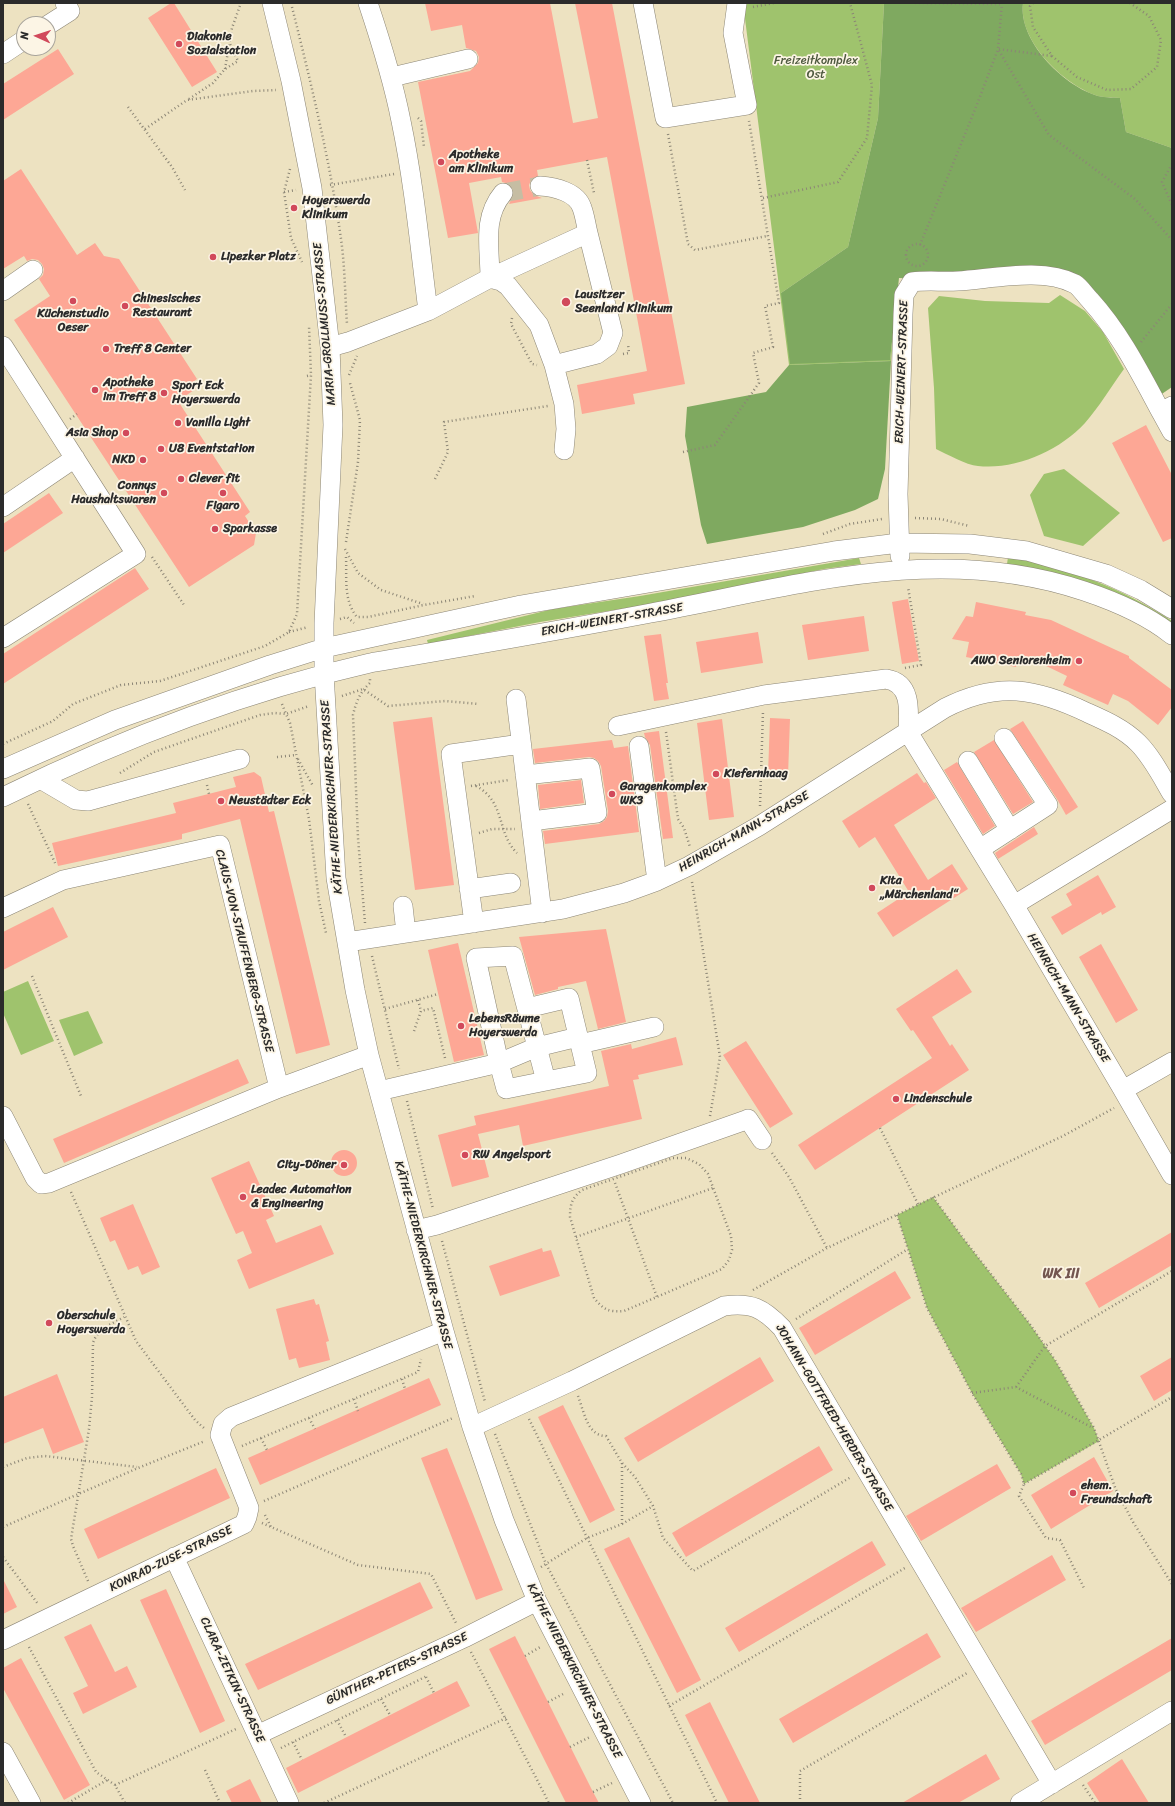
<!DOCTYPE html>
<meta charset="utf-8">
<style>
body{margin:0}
#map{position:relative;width:1175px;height:1806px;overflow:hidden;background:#ede2c1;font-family:Sriracha,sans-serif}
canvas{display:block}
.frame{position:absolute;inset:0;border:4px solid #2b2b2b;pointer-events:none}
.north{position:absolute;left:16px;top:16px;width:40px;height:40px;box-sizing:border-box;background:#fcf5e5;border:1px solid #a8a49b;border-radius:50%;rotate:273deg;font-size:11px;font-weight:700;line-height:16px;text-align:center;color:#2b2b2b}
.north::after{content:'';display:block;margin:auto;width:14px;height:18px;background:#d1495b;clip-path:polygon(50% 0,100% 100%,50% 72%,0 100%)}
</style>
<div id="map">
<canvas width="1175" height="1806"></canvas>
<div class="frame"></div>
<div class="north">N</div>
</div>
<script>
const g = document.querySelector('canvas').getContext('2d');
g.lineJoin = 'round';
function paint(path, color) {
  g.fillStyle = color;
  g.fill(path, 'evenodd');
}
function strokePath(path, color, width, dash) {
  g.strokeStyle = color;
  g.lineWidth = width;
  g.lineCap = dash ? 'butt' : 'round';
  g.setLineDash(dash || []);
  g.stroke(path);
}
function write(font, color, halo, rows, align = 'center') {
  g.font = font + ' Sriracha,sans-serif';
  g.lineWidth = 3.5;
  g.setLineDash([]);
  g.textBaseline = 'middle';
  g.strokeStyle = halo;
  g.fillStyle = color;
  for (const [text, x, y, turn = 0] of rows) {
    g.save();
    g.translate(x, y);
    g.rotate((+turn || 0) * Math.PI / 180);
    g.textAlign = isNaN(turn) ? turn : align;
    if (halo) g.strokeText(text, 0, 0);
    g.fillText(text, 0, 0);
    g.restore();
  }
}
paint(new Path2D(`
 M743 3H884L878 118 848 247 781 293 890 360 899 278 1076 284 1154 398 1172 387 1154 399 1076 285 899 278 891 361 789 365Z
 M1023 3H1172V148L1126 132 1120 98C1112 97 1102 98 1095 95 1062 83 1018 40 1023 3Z
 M1060 295 1085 311 1103 332 1124 369C1111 387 1099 407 1085 423 1059 451 1016 470 978 466 966 465 947 454 936 449L934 388 928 308 939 296 985 301 1049 303Z
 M1064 469 1120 513 1083 546 1044 536 1030 495 1044 474Z
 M1008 557C1065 566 1124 589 1172 621V629L1059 576 1027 567 1007 564Z
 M859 558 861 564 824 569 664 602 540 622 428 644 427 640 553 609 640 596Z
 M28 981 54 1041 21 1055 3 1013V992Z
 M88 1011 103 1043 74 1056 59 1020Z
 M933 1197 963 1238 1029 1323 1055 1360 1094 1428 1099 1441 1024 1484 1021 1474 972 1393 927 1308 897 1215Z`), '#9fc36d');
paint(new Path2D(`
 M884 3H1023C1018 40 1062 84 1095 95 1102 98 1112 97 1120 98L1126 132 1172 148V387L1154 399 1076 285 899 278 890 360 790 364 781 293 848 247 878 118Z
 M891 361 885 469 878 499 855 510 803 527 707 544 701 525 685 436 687 407 766 392 789 365Z`), '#7fa960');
paint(new Path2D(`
 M171 3H174L217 72 192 87 148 18Z
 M425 3H550L573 123 598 118 575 3H612L685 384 633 394 635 404 582 414 577 385 647 371 607 157 537 170 538 176 531 180 529 185 530 190 534 195 542 198 509 204 514 194 513 189 509 184 502 182 501 177 469 183 478 233 448 238 418 82 470 71 478 63 479 57 476 51 466 48 462 25 431 31Z
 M58 49 74 74 3 120V84Z
 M21 169 77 255 95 243 104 256 119 259 197 379 193 382 197 388 178 401 250 512 245 516 256 533 254 545 189 587 14 320 50 296 39 279 43 275 44 269 42 264 38 260 32 259 27 261 24 256 3 269V181Z
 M1146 425 1172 475V538L1163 542 1112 443Z
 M49 493 63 513 3 553V524Z
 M135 568 149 589 3 684V654Z
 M908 599 919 661 902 664 892 602Z
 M976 602 1026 612 1025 615 1051 620 1129 656V658L1172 690V707L1158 725 1128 701 1113 694 1108 705 1063 685 1067 676 1042 664 1018 658 1016 667 966 657 969 642 952 639 966 616 973 617Z
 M864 616 869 651 808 660 802 625Z
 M758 632 763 663 701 673 696 642Z
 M661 634 668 683H666L669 699 654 701 644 636Z
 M432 717 454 885 415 890 393 722Z
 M770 718 790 719 788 776 768 775Z
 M722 719 734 817 709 820 697 723Z
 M1023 721 1078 807 1066 815 1057 799 1010 729Z
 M659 731 673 838 663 839 650 745 645 737 644 733Z
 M612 740 614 748 628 746 639 832 545 844 543 831 599 824 604 821 607 817 608 811 601 766 598 761 594 758 589 757 535 763 533 749Z
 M994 740 1033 802 1013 814 974 752Z
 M957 762 995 826 983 834 944 770Z
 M254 772 261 777 269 812 274 811 330 1045 296 1054 240 819 182 834V839L58 866 52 843 176 813 173 803 236 787 233 777Z
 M917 773 924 783 926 782 936 798 894 825 928 880 952 864 968 889 893 937 877 913 909 892 875 837 859 848 842 821Z
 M581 780 584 803 540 809 538 785Z
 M1034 827 1038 834 998 859 995 853Z
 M1098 875 1116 907 1102 915 1101 912 1062 935 1051 917 1072 905 1066 894Z
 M53 907 68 937 3 970V932Z
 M606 929 626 1022 598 1029 586 981 558 987V989L535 995 519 937Z
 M458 943 484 1055 454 1062 428 950Z
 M1101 944 1138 1010 1116 1023 1079 957Z
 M957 969 972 992 932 1017 950 1046 952 1044 969 1070 815 1170 798 1145 932 1058 913 1030 911 1031 896 1009Z
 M676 1037 683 1065 638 1075 639 1079 633 1080 642 1119 523 1146 519 1125 478 1134 489 1177 452 1187 438 1135 476 1125 477 1129 474 1116 609 1086 601 1051 631 1044 632 1049Z
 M746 1041 793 1114 770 1128 723 1055Z
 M238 1059 249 1083 64 1163 53 1139Z
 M331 1163a13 13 0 1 1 26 0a13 13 0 1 1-26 0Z
 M249 1161 274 1216 266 1220 276 1243 321 1225 334 1254 249 1289 237 1260 252 1253 243 1231 236 1234 211 1178Z
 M133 1204 160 1267 142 1275 138 1266 128 1270 115 1240 110 1242 100 1218Z
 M1172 1232V1265L1099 1308 1085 1283Z
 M542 1248 543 1252 551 1250 560 1276 500 1296 489 1266Z
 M895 1271 911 1298 815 1355 799 1328Z
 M314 1299 316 1305 319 1304 329 1341 326 1342 330 1360 299 1368 296 1358 289 1360 276 1309Z
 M760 1357 774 1381 638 1462 624 1438Z
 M1172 1357V1390L1154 1401 1140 1376Z
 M57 1374 84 1442 53 1454 43 1428 3 1444V1397Z
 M429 1378 441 1405 260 1485 248 1458Z
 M563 1405 615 1510 590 1523 538 1417Z
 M819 1446 833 1470 686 1557 672 1533Z
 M447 1448 503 1590 476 1600 421 1458Z
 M1094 1457 1113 1491 1051 1529 1031 1495Z
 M997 1464 1011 1488 921 1541 906 1516Z
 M216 1468 230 1498 98 1559 84 1529Z
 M629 1537 701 1680 677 1693 604 1549Z
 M872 1541 886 1565 739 1652 725 1628Z
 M1052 1555 1066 1580 976 1632 961 1608Z
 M3 1579 17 1607 3 1614Z
 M420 1582 433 1608 258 1690 245 1664Z
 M166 1589 225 1721 200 1733 140 1600Z
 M91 1624 115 1672 127 1666 137 1687 83 1714 73 1693 88 1686 64 1637Z
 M927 1633 941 1657 793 1743 779 1719Z
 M515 1636 593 1792 599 1803H566L489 1649Z
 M1172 1638V1670L1045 1745 1031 1721Z
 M21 1658 90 1785 64 1800 3 1688V1668Z
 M457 1681 470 1706 298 1793 286 1768Z
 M710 1702 760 1803H729L685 1715Z
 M986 1754 1000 1779 988 1786 958 1803H902Z
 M1122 1759 1149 1803H1100L1087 1783Z
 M250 1779 262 1803H232L226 1791Z`), '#fda795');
strokePath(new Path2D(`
 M503 193 540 186`), '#c6bda3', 19, [19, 10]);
const minor = new Path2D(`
 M272 3 291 81 312 188 330 347 333 425 324 623V673L336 878 355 990 369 1055 444 1331 472 1427 504 1520 537 1601 641 1803
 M368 3C381 42 393 80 401 121 414 183 420 248 428 311
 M643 3 665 118 747 105 733 33 737 3
 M48 25 70 11 65 3
 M3 54 24 40
 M392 77 468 59
 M503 193C482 218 490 248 490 278L588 233C586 225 585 216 582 208 577 192 555 187 540 186
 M3 291 33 270
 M3 346 136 554 3 638
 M330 347 348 342 428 311 490 278 501 281 508 286 539 325 554 365 564 404 566 429 564 450
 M554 365 597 354 608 346 613 333 588 233
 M1161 412 1172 432
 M3 507 75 458
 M900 556 898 494 903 314 904 295 912 282C928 280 942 282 958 281 992 279 1043 267 1075 284 1080 287 1085 295 1090 300 1120 333 1140 373 1161 412L1172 406
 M516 699 542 913
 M618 726 764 695 886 679C912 683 909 711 908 732L1014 905 1123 1090
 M639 746 657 881
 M968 761 1010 830
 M3 769 115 720 270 665 324 648 521 605 834 551 899 543 970 544 1027 551 1106 574 1141 590 1172 609
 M525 775 590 768 597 813 531 821
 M42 780 76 800 88 801 240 759
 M3 797C119 740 243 692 370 663 463 647 557 631 651 613 796 586 938 542 1084 591 1114 601 1147 615 1172 635
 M980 849 1048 805 1004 738
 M469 889 511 883
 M1014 905 1172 809
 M403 906 406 933
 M3 908 63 880 220 845 279 1088
 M474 923 451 754 521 744
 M347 942 563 909 624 893 657 881 689 866 759 826 945 708C998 681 1036 688 1088 713 1106 721 1124 729 1138 743 1152 757 1162 777 1172 794
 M527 1008 569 998 587 1073 546 1081
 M580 1044 654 1027
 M1172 1062 1123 1090 1172 1175
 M379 1091 499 1063 476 958 513 956C524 998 535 1040 546 1081L506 1089 499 1063 537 1047 578 1037
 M3 1116 35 1178 41 1184 49 1183 279 1088 369 1055
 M416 1230 437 1225 621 1164 746 1120 748 1119 762 1140
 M472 1427 572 1381 724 1306C751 1302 763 1308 782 1328L1052 1784
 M174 1557 289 1803
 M3 1640 244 1524 247 1517 249 1508 220 1435 223 1424 231 1417 444 1331
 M257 1735 464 1638 537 1601
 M3 1752 31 1803
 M1020 1803 1172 1711`);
strokePath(minor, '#8c8676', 20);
strokePath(new Path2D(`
 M915 3 1002 4
 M1002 3 998 49 1049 135 1135 199 1172 240
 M1033 3 1030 6 1033 27 1052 56 1077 77 1107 90 1131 89 1157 67 1161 40 1149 16 1130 3
 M292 7C311 83 330 161 341 239 345 267 345 296 347 324
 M753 7 774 3
 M225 69 232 28 241 3
 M189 99 213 83 225 69 238 61 230 44
 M128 107 172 167 185 190
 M418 118 421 121 424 147
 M145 129 187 100 253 91 276 90
 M668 134 688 244 695 250 767 236
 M587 160 594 193
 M1172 164 1162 182 1172 205
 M290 169 284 192 291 238 302 262
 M330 185 394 174
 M284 192 296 190
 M763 198 838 182 867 138 872 85 850 3
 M906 255a11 11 0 1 1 22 0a11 11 0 1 1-22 0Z
 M920 245 978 102 998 49 1052 56
 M512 318 511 324 532 364 537 365
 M1141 342 1172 304
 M623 354 629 353 628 344
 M349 375 357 356
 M307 376 311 375
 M70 419 77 414
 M683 452 715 445 759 383 753 353 773 347 765 306 779 303 749 121
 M435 479 448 452 444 422 548 406
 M915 518 941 519 969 526
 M823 534 850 524 882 519
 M346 542 358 462 360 420 350 383
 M345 549 358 573 381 590 423 604
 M152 557 184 605
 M346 557C347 577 343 600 357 617H368L424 605 475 596
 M340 619 347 617 354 623
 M289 632 308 627
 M905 668 921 665 908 587
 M342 696 363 689 388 706 445 701 479 704
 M282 704 286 714 309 706
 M666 732 678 819 684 828 690 847
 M3 744 53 721 73 704 121 685 160 681 265 646 289 632 297 614 311 375 309 326
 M277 757 296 755
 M298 759 313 786
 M120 773 154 752 260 715 275 713 286 714 290 723 309 819 319 901 326 933
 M207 785 209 794
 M471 786 509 780
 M476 786C506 802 496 832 517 853
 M28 804 56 865
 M760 806 763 711
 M479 833 492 829H515
 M692 882 720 1057 710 1116
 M365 923 358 838 353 715C356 702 360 692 370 683V679
 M372 956 399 1069
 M32 976 81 1096
 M418 1000 421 1011
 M385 1009 438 994
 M414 1031 421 1011 433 1008 445 1058
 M407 1101 433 1209
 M880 1128 918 1204
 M772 1153 789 1177 827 1248
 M673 1158H686L699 1164 708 1174 731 1236 732 1250 729 1260 722 1269 624 1311C608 1312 604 1310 594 1298L570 1217C570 1204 572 1198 582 1190Z
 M615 1183 657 1297
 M71 1192 136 1341 195 1420 205 1429
 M933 1197 963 1238 1029 1323 1055 1360 1094 1428 1116 1490 1133 1522 1172 1584
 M897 1215 927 1308 972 1393 1021 1474 1024 1484 1019 1496 1046 1538 1060 1540 1085 1590
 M576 1237 713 1188
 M442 1241 485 1402
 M753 1290 827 1248 1063 1136 1114 1108
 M796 1319 908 1249
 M402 1379 405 1389
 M1016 1387 1045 1346 1172 1271
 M972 1393 1016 1387 1093 1428
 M578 1396C584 1411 587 1436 606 1436L622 1463 635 1477 653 1506 663 1538 693 1571 851 1477
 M354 1399 358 1411
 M309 1418 315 1429
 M529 1419 717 1803
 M495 1434 546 1564 673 1803
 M261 1438 267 1450
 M242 1446 418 1372 421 1359
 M622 1463V1524
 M3 1467 27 1458 45 1456 137 1467
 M1024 1484 1172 1397
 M264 1501 453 1418
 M265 1515 271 1527
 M262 1523 358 1565 431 1574 456 1623
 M3 1527 138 1468 205 1441
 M3 1557 38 1604
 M541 1567 587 1538 622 1524 653 1506
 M88 1581 73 1546 71 1539 89 1429 92 1397 93 1343C97 1329 112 1324 124 1317
 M29 1647 96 1772 115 1785 125 1803
 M471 1652 549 1803
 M525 1656 542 1646
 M426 1677 434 1693
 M381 1699 390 1715
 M548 1702 565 1693
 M669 1706 905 1568
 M337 1720 346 1737
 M293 1742 302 1760
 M570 1747 590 1737
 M281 1748 427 1676
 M205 1770 220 1803
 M115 1785 236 1729
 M1083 1785 1095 1803
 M593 1792 612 1783
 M68 1803 107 1780
 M324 1803 506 1718
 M800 1803V1771L967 1673`), '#8c8676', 2.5, [1, 3]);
strokePath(minor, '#fff', 19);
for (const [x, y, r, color] of [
 [179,44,4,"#d1495b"],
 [441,162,4,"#d1495b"],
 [294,208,4,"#d1495b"],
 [213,257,4,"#d1495b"],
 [73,301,4,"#d1495b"],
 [566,302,5,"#d1495b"],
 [125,306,4,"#d1495b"],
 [106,349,4,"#d1495b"],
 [95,390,4,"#d1495b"],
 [164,393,4,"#d1495b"],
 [178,423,4,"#d1495b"],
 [126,433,4,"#d1495b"],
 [161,449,4,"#d1495b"],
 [143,460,4,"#d1495b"],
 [181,479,4,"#d1495b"],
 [164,493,4,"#d1495b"],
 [223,493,4,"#d1495b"],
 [215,529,4,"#d1495b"],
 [1079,661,4,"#d1495b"],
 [716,774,4,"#d1495b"],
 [612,794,4,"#d1495b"],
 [221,801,4,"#d1495b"],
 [872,888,4,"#d1495b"],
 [461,1026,4,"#d1495b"],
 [896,1099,4,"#d1495b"],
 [465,1155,4,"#d1495b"],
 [344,1165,4,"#d1495b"],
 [243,1197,4,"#d1495b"],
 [49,1323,4,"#d1495b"],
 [1073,1493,4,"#d1495b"]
]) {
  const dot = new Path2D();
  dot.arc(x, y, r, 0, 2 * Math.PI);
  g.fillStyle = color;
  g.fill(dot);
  strokePath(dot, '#fcf5e5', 1.5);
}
write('bold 12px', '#2b2b2b', '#fcf5e5', [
 ["Diakonie",187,37],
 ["Sozialstation",187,51],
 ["Apotheke",449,155],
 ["am Klinikum",449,169],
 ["Hoyerswerda",302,201],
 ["Klinikum",302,215],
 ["Lipezker Platz",221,257],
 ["Lausitzer",575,295],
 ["Seenland Klinikum",575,309],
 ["Chinesisches",133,299],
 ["Restaurant",133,313],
 ["Küchenstudio",73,314,"center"],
 ["Oeser",73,328,"center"],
 ["Treff 8 Center",114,349],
 ["Apotheke",103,383],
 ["im Treff 8",103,397],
 ["Sport Eck",172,386],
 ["Hoyerswerda",172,400],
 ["Vanilla Light",186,423],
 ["Asia Shop",118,433,"right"],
 ["U8 Eventstation",169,449],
 ["NKD",135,460,"right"],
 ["Clever fit",189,479],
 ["Connys",156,486,"right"],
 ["Haushaltswaren",156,500,"right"],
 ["Figaro",223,506,"center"],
 ["Sparkasse",223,529],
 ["AWO Seniorenheim",1071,661,"right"],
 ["Kiefernhaag",724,774],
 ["Garagenkomplex",620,787],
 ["WK3",620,801],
 ["Neustädter Eck",229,801],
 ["Kita",880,881],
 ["„Märchenland“",880,895],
 ["LebensRäume",469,1019],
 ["Hoyerswerda",469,1033],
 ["Lindenschule",904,1099],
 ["RW Angelsport",473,1155],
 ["City-Döner",336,1165,"right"],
 ["Leadec Automation",251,1190],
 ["& Engineering",251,1204],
 ["Oberschule",57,1316],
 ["Hoyerswerda",57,1330],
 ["ehem.",1081,1486],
 ["Freundschaft",1081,1500]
], 'left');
write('12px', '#4e593f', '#fcf5e5', [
 ["Freizeitkomplex",816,61],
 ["Ost",816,75]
]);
write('12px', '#2b2b2b', '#fcf5e5', [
 ["MARIA-GROLLMUSS-STRASSE",325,324,-95],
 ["ERICH-WEINERT-STRASSE",902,372,-88],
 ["ERICH-WEINERT-STRASSE",612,620,-10],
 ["KÄTHE-NIEDERKIRCHNER-STRASSE",332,797,-94],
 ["HEINRICH-MANN-STRASSE",744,832,-30],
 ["CLAUS-VON-STAUFFENBERG-STRASSE",244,951,76],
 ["HEINRICH-MANN-STRASSE",1068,998,59],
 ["KÄTHE-NIEDERKIRCHNER-STRASSE",423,1255,75],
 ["JOHANN-GOTTFRIED-HERDER-STRASSE",834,1418,59],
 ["KONRAD-ZUSE-STRASSE",171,1559,-26],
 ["GÜNTHER-PETERS-STRASSE",397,1669,-25],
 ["KÄTHE-NIEDERKIRCHNER-STRASSE",574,1671,63],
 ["CLARA-ZETKIN-STRASSE",232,1680,65]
]);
write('bold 14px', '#745650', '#fcf5e5', [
 ["WK III",1061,1274]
]);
</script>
